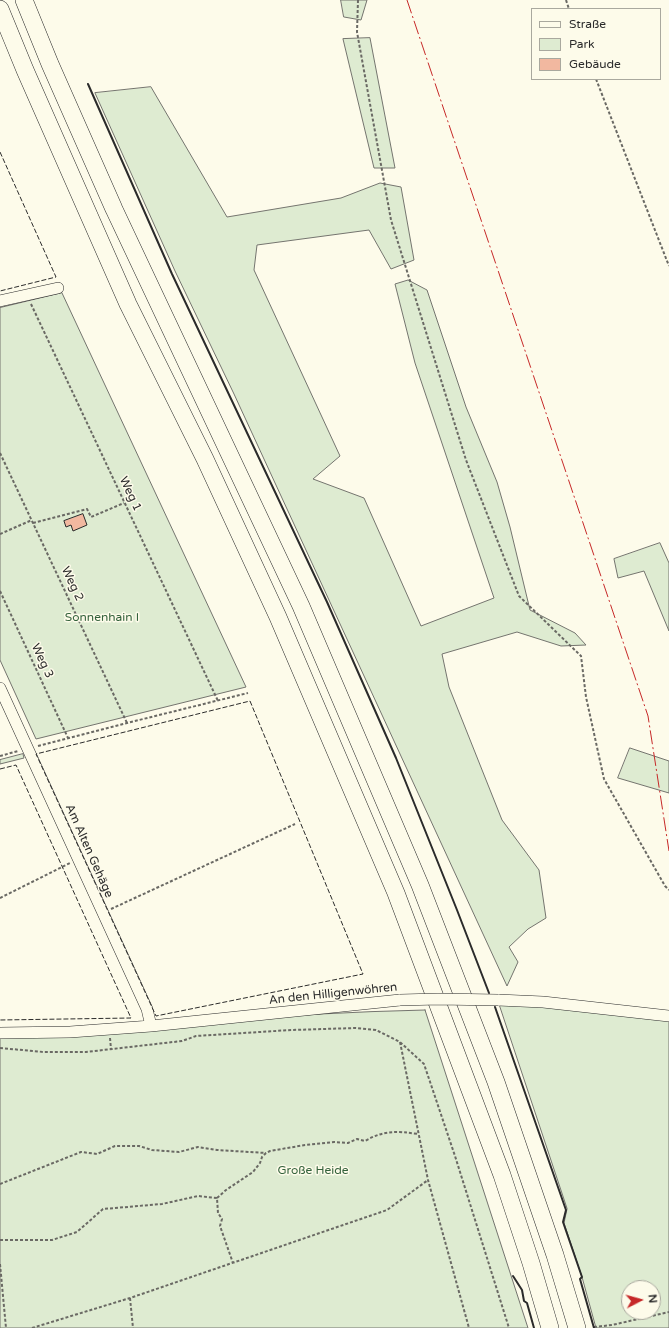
<!DOCTYPE html>
<meta charset="utf-8">
<style>
body{margin:0}
#map{position:relative;width:669px;height:1328px;overflow:hidden;background:#fdfbea;font-family:"Varela Round",sans-serif}
canvas{display:block}
.legend{position:absolute;left:531px;top:8px;width:130px;height:72px;box-sizing:border-box;background:#fdfbea;border:1px solid #a9a89e;margin:0;padding:5px 7px;list-style:none;font-size:12px;color:#2b2b2b}
.legend li{display:flex;align-items:center;gap:8px;height:20px}
.legend b{width:20px;border:1px solid #a9a89e}
.north{position:absolute;left:621px;top:1280px;width:40px;height:40px;box-sizing:border-box;background:#fdfbea;border:1px solid #a9a89e;border-radius:50%;rotate:84deg;font-size:11px;font-weight:700;line-height:16px;text-align:center;color:#2b2b2b}
.north::after{content:'';display:block;margin:auto;width:14px;height:18px;background:#c62828;clip-path:polygon(50% 0,100% 100%,50% 72%,0 100%)}
</style>
<div id="map">
<canvas width="669" height="1328"></canvas>
<ul class="legend">
<li><b style="height:5px;background:#fdfbea"></b>Straße</li>
<li><b style="height:11px;background:#deebd1"></b>Park</li>
<li><b style="height:11px;background:#f2b8a0"></b>Gebäude</li>
</ul>
<div class="north">N</div>
</div>
<script>
const g = document.querySelector('canvas').getContext('2d');
g.lineJoin = 'round';
function paint(path, color) {
  g.fillStyle = color;
  g.fill(path, 'evenodd');
}
function strokePath(path, color, width, dash) {
  g.strokeStyle = color;
  g.lineWidth = width;
  g.lineCap = dash ? 'butt' : 'round';
  g.setLineDash(dash || []);
  g.stroke(path);
}
function write(font, color, halo, rows, align = 'center') {
  g.font = font + ' "Varela Round",sans-serif';
  g.lineWidth = 3;
  g.setLineDash([]);
  g.textBaseline = 'middle';
  g.strokeStyle = halo;
  g.fillStyle = color;
  for (const [text, x, y, turn = 0] of rows) {
    g.save();
    g.translate(x, y);
    g.rotate((+turn || 0) * Math.PI / 180);
    g.textAlign = isNaN(turn) ? turn : align;
    if (halo) g.strokeText(text, 0, 0);
    g.fillText(text, 0, 0);
    g.restore();
  }
}
const green = new Path2D(`
 M341 0H367L361 20 344 17Z
 M370 38 395 168H374L343 39Z
 M151 87 227 217 341 198 380 183 401 187 414 260 391 269 369 230 257 245 254 270 340 456 313 479 364 498 421 626 494 598 415 363 395 284 408 280 427 290 466 407 497 482 510 527 530 610 575 633 586 645 561 646 517 632 442 654 449 687 502 820 539 870 546 918 528 929 509 947 518 962 507 986 234 394 175 271 95 93Z
 M62 293 246 687 36 739 0 660V308Z
 M660 543 669 563V631L644 571 618 578 614 559Z
 M630 748 669 761V793L618 778Z
 M23 754 24 758 0 764V760Z
 M498 1000 669 1016V1328H596L582 1277 564 1223 567 1209ZM629 1288H653V1312H629Z
 M425 1010 528 1328H0V1038C141 1027 283 1013 425 1010Z`);
paint(green, '#deebd1');
strokePath(green, '#74746e', 1);
const building = new Path2D(`
 M83 514 87 525 73 531 71 525 66 527 64 521Z`);
paint(building, '#f2b8a0');
strokePath(building, '#2b2b2b', 1);
const minor = new Path2D(`
 M0 301 58 288
 M0 688 147 1009 151 1026
 M498 1000 543 1002 669 1016
 M0 1033 70 1032 151 1026 400 1000`);
const highway = new Path2D(`
 M24 0 50 64 114 209 301 606 420 885 496 1082 555 1255 577 1328
 M0 9 25 70 128 304 205 459 278 617 396 893 502 1175 531 1263 550 1328`);
strokePath(minor, '#2b2b2b', 12);
strokePath(highway, '#2b2b2b', 18);
strokePath(new Path2D(`
 M358 0 357 32 391 220 466 460 519 596 581 656 586 697 604 779 665 886 669 890
 M566 0 569 9
 M596 79 669 266
 M31 304 218 701
 M0 453 127 723
 M33 523 87 509 91 517 124 503
 M0 534 32 520
 M0 591 68 738
 M38 746 127 723 248 693
 M0 756 18 751
 M0 898 70 863
 M111 909 295 824
 M110 1038 111 1049
 M400 1042 428 1180 469 1328
 M0 1048 44 1052H86L182 1041 196 1036 291 1030 356 1028 376 1030 400 1042 424 1064 455 1156 509 1328
 M0 1184 81 1152 97 1154 115 1146H139L152 1150 179 1152 198 1147 217 1150 266 1153
 M217 1198 226 1190 253 1172 260 1163 262 1157 266 1153 270 1151 305 1145 334 1142 348 1143 357 1139 365 1141C384 1130 397 1131 418 1134
 M0 1240H52L77 1232 103 1209 162 1204 198 1196 217 1198 218 1213 222 1219 220 1226 233 1263
 M0 1264 6 1328
 M130 1298 133 1328
 M594 1327 612 1325 669 1312
 M32 1328 130 1298 387 1210 428 1180`), '#6a6964', 2, [3, 2]);
strokePath(minor, '#fdfbea', 11);
strokePath(highway, '#fdfbea', 17);
const minorBridge = new Path2D(`
 M400 1000 438 999 498 1000`);
strokePath(minorBridge, '#2b2b2b', 12, []);
strokePath(minorBridge, '#fdfbea', 11);
strokePath(new Path2D(`
 M0 152 56 277 0 291
 M250 701 363 974 156 1016 36 754Z
 M0 769 16 765 131 1018 0 1020`), '#2b2b2b', 1, [5, 2]);
strokePath(new Path2D(`
 M88 84 172 274 327 602 396 758 457 910 489 993
 M495 1007 566 1210 563 1222 582 1277 580 1279 594 1328
 M513 1276 522 1290 524 1301 527 1303 534 1328`), '#2b2b2b', 2);
strokePath(new Path2D(`
 M407 0 648 716 669 851`), '#c62828', 1, [14, 3, 2, 3]);
write('12px', '#2b2b2b', '#fdfbea', [
 ["Weg 1",130,494,65],
 ["Weg 2",72,584,65],
 ["Weg 3",42,661,65],
 ["Am Alten Gehäge",89,851,66],
 ["An den Hilligenwöhren",333,994,-6]
]);
write('12px', '#34623c', '#fdfbea', [
 ["Sonnenhain I",102,618],
 ["Große Heide",313,1171]
]);
</script>
